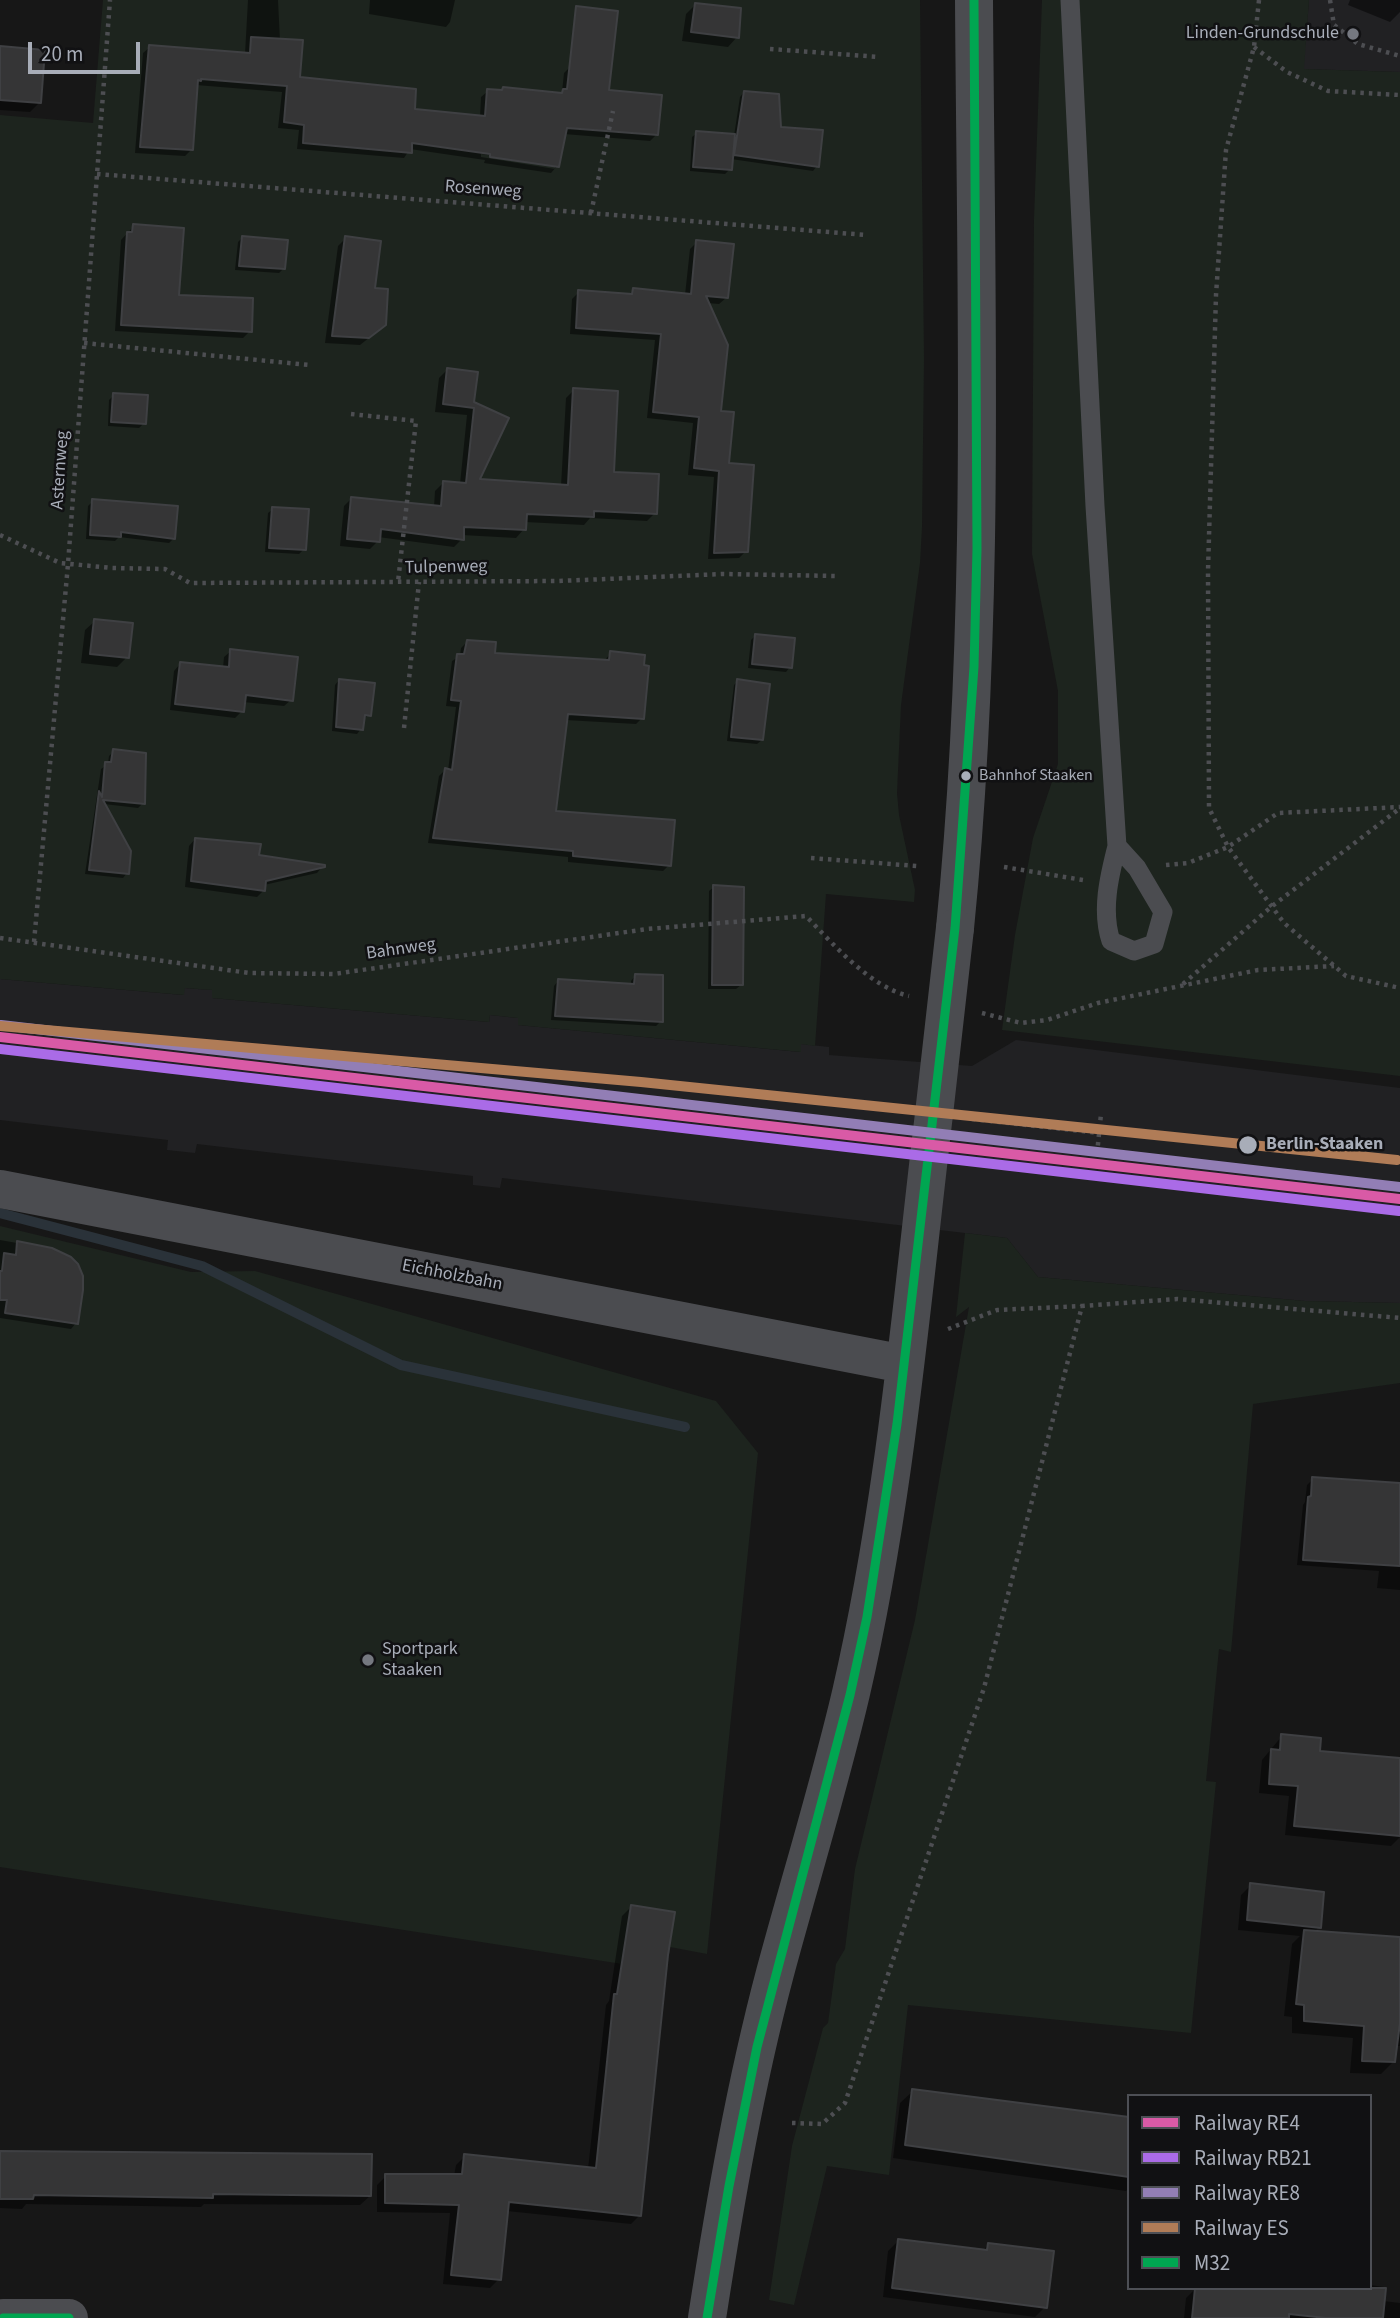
<!DOCTYPE html>
<style>
body{margin:0}
#map{position:relative;width:1400px;height:2318px;overflow:hidden;background:#171717;font-family:"Source Sans 3",sans-serif}
canvas{display:block}
.legend{position:absolute;left:1127px;top:2094px;width:245px;height:196px;box-sizing:border-box;background:#111113;border:2px solid #4d4f55;margin:0;padding:9px 12px;list-style:none;font-size:21px;color:#a8adb8}
.legend li{display:flex;align-items:center;gap:14px;height:35px}
.legend b{width:35px;border:2px solid #4d4f55}
.scale{position:absolute;left:28px;top:42px;width:112px;height:32px;box-sizing:border-box;border:4px solid #a8adb8;border-top:0;padding-left:9px;font-size:21px;line-height:24px;white-space:nowrap;color:#a8adb8;-webkit-text-stroke:5px #111113;paint-order:stroke}
</style>
<div id="map">
<canvas width="1400" height="2318"></canvas>
<ul class="legend">
<li><b style="height:9px;background:#d95aa6"></b>Railway RE4</li>
<li><b style="height:9px;background:#aa6be7"></b>Railway RB21</li>
<li><b style="height:9px;background:#927eb5"></b>Railway RE8</li>
<li><b style="height:9px;background:#b07c57"></b>Railway ES</li>
<li><b style="height:9px;background:#00a651"></b>M32</li>
</ul>
<div class="scale">20 m</div>
</div>
<script>
const g = document.querySelector('canvas').getContext('2d');
g.lineJoin = 'round';
function paint(path, color) {
  g.fillStyle = color;
  g.fill(path, 'evenodd');
}
function strokePath(path, color, width, dash) {
  g.strokeStyle = color;
  g.lineWidth = width;
  g.lineCap = dash ? 'butt' : 'round';
  g.setLineDash(dash || []);
  g.stroke(path);
}
function write(font, color, halo, rows, align = 'center') {
  g.font = font + ' "Source Sans 3",sans-serif';
  g.lineWidth = 5;
  g.setLineDash([]);
  g.textBaseline = 'middle';
  g.strokeStyle = halo;
  g.fillStyle = color;
  for (const [text, x, y, turn = 0] of rows) {
    g.save();
    g.translate(x, y);
    g.rotate((+turn || 0) * Math.PI / 180);
    g.textAlign = isNaN(turn) ? turn : align;
    if (halo) g.strokeText(text, 0, 0);
    g.fillText(text, 0, 0);
    g.restore();
  }
}
paint(new Path2D(`
 M1309 0H1400V72L1303 69Z
 M0 979 183 995 184 988 212 990V998L489 1022 490 1015 518 1018V1025L800 1052 801 1044 829 1047V1055L972 1066 1016 1040 1400 1088V1303L1305 1301 1038 1277 1007 1238 502 1178 500 1188 473 1185V1176L197 1144 195 1153 167 1150 168 1140 0 1120Z`), '#212123');
paint(new Path2D(`
 M103 0H920L924 359 922 527 920 563 901 705 897 793 899 815 915 890 914 902 826 894 815 1046 801 1044V1052L518 1025V1018L490 1015 489 1022 212 998V990L185 988 184 995 0 979V115L93 123Z
 M1042 0H1309L1304 69 1400 72V1076L1002 1030 1015 935 1033 838 1058 764V691L1032 554 1034 219Z
 M0 1226 191 1272 255 1271 716 1401 758 1453 707 1954 670 1947 667 1971 0 1867Z
 M965 1233 1007 1238 1038 1277 1305 1301 1400 1303V1383L1253 1404 1231 1652 1219 1649 1206 1781 1216 1782 1191 2033 908 2005 889 2175 827 2166 794 2305 769 2300 792 2146 823 2028 828 2023 836 1964 845 1949 855 1869 915 1620 969 1307 956 1317Z`), '#1d241e');
paint(new Path2D(`
 M248 0H278L280 41 298 79 413 111 480 117 481 97 488 91 560 94 562 92 564 73 570 67 607 91 656 135 650 141 564 134 557 166 551 173 484 163 485 160 410 149 404 158 297 149 299 130 278 128 282 92 196 85 192 149 185 156 135 153 143 53 150 47 245 54ZM481 154 555 165V169L481 157Z
 M370 0H455L450 22 446 27 369 14Z
 M1350 0H1400V12L1390 22 1348 5Z
 M696 4 737 37 728 47 682 41 686 14Z
 M0 48 40 102 30 112 0 110Z
 M744 92 817 166 813 171 731 159 730 169 725 174 690 171 692 137 697 133 734 136 740 97Z
 M134 226 177 297 250 331 243 338 115 331 121 240Z
 M242 238 284 268 279 273 235 270 238 242Z
 M346 238 373 289 385 325 360 345 325 343 338 246Z
 M697 242 726 298 719 304 707 303 727 465 746 551 739 558 708 559 714 477 688 475 693 423 647 418 655 340 570 334 572 299 579 292 628 296 633 290 685 295 690 249Z
 M447 370 473 403 506 419 477 480 561 486 566 398 574 390 612 474 655 513 647 521 590 518 584 525 525 522 524 529 516 538 462 535V539L454 547 378 537V541L370 549 340 546 344 506 352 498 434 507 435 491 443 483 460 484 467 415 435 412 439 378Z
 M114 395 144 423 139 428 108 426 109 400Z
 M93 501 174 538 169 543 119 537 115 541 86 539 88 506Z
 M273 509 304 549 299 554 265 552 268 513Z
 M95 621 127 657 117 667 81 663 85 630Z
 M755 636 790 667 786 672 748 668 751 640Z
 M467 642 493 654 604 661 611 653 642 718 636 724 565 720 554 812 669 865 663 871 568 862V857L428 843 439 776 445 770 448 771 456 707 446 706 452 661 460 656 461 648Z
 M231 651 291 700 284 706 243 702 242 711 235 718 170 710 174 671 180 664 223 668 224 657Z
 M339 680 369 715 363 719 361 729 357 734 332 731 335 685Z
 M738 681 762 740 757 744 727 741 734 685Z
 M114 751 146 769 143 803 138 808 104 804 127 873 123 878 85 874 101 769 108 764 109 756Z
 M195 839 257 857 323 866 317 873 264 885V890L257 897 185 887 189 846Z
 M714 887 741 985 736 989H708L709 891Z
 M635 976 661 1021 656 1026 551 1020 554 986 558 981 631 986V981Z
 M0 1240 51 1249 76 1323 71 1329 0 1318Z
 M1313 1479 1400 1486V1590L1377 1588 1379 1571 1297 1565 1303 1505 1305 1502 1307 1485Z
 M1282 1736 1319 1753 1400 1759V1837L1391 1846 1285 1835 1289 1796 1259 1793 1262 1760Z
 M1251 1885 1319 1927 1314 1932 1400 1939V2046H1395L1393 2062 1381 2074 1350 2073 1353 2038 1292 2033V2017L1284 2016 1292 1944 1300 1936 1238 1930 1241 1895Z
 M631 1907 666 1955 640 2215 631 2224 507 2211 499 2279 490 2288 443 2284 450 2213 377 2212V2185L386 2176H454L456 2165 465 2156 588 2169 606 2005 609 2001 622 1916Z
 M913 2091 1129 2119V2188L1126 2191 893 2158 900 2103Z
 M0 2152 370 2196 360 2205 204 2204 201 2207 26 2204 22 2209 0 2208Z
 M898 2241 981 2252 988 2245 1045 2307 1035 2317 883 2297 888 2251Z
 M1370 2285 1384 2287 1383 2301 1400 2303V2318H1184L1186 2298 1196 2288H1370Z`), '#0007');
strokePath(new Path2D(`
 M0 1213 202 1266 401 1365 685 1427`), '#2a3239', 10);
const building = new Path2D(`
 M695 3 741 8 739 38 691 32Z
 M576 6 618 11 609 90 662 95 658 135 567 128 559 167 490 157V154L412 143V153L303 143 304 125 284 122 287 86 201 79V81L198 80 193 150 140 147 149 45 250 53 251 37 303 40 300 77 416 89 415 109 485 116 487 89 502 90 503 87 562 93 563 89H567Z
 M0 46 45 50 41 103 0 100Z
 M744 91 779 94 781 127 823 130 819 167 734 155Z
 M696 131 735 134 732 170 693 167Z
 M133 224 184 228 179 295 253 298 252 332 121 325 127 232H132Z
 M242 236 288 240 285 269 239 266Z
 M345 236 381 241 375 288 388 289 386 325 369 338 332 336Z
 M696 240 734 244 728 298 706 296 728 345 721 411 734 412 729 463 754 465 748 552 714 553 719 471 694 468 699 417 653 412 661 334 576 328 578 290 632 294 633 288 691 294Z
 M447 368 478 372 474 402 509 418 480 479 568 485 573 388 618 391 614 472 659 474 657 514 594 511V517L527 514 526 530 464 527V540L381 529 380 542 347 539 351 497 441 506 443 481 466 483 474 408 443 404Z
 M113 393 148 395 146 424 111 422Z
 M92 499 178 506 175 539 121 532V537L90 535Z
 M272 507 309 509 306 550 269 548Z
 M94 619 133 623 129 658 90 654Z
 M755 634 795 638 792 668 752 664Z
 M467 640 496 642 495 653 609 660 610 651 645 655 644 665 649 666 644 719 568 714 556 811 675 820 671 866 573 856V851L433 838 445 768 452 770 461 701 451 700 457 654H464Z
 M230 649 298 657 293 701 246 695 244 712 175 704 180 662 229 667Z
 M339 679 375 683 371 716 365 715 363 730 336 727Z
 M737 679 770 684 763 740 731 737Z
 M113 749 146 753 145 804 103 800 131 851 129 874 89 870 99 791 102 797 105 762H111Z
 M195 838 261 844 259 855 325 865V867L266 881 265 891 191 881Z
 M713 885 744 887 743 985H712Z
 M635 974 663 975V1022L555 1016 558 979 634 984Z
 M17 1241 52 1248 71 1257 78 1264 83 1276V1290L78 1324 5 1313 7 1300H0V1271H2L4 1253 16 1255Z
 M1312 1477 1400 1483V1566L1303 1560 1308 1497 1311 1496Z
 M1281 1734 1321 1738 1320 1751 1400 1758V1836L1294 1826 1298 1786 1269 1784 1271 1749 1280 1750Z
 M1250 1883 1324 1892 1321 1928 1247 1920Z
 M631 1905 675 1912 668 1955 641 2216 509 2202 501 2280 451 2275 459 2205 385 2203V2174H462L464 2154 596 2168 614 1994H617Z
 M1304 1930 1400 1937V2023L1395 2062 1362 2061 1364 2026 1304 2021V2005L1296 2004Z
 M912 2089 1129 2117V2177L905 2145Z
 M0 2151 372 2154 371 2196 213 2194V2198L34 2195 33 2199H0Z
 M898 2239 987 2250 988 2243 1054 2251 1047 2308 892 2288Z
 M1195 2288H1386L1383 2318H1326L1289 2314V2318H1192Z`);
paint(building, '#353536');
strokePath(building, '#3f4043', 2);
strokePath(new Path2D(`
 M1259 0 1254 47 1226 150 1216 295 1208 571 1209 808 1228 847 1284 923 1346 976 1400 988
 M1330 0 1334 25 1358 44 1400 56
 M1254 47 1287 72 1328 91 1400 95
 M770 49 880 57
 M97 174 866 235
 M591 213 613 111
 M84 343 309 365
 M351 414 416 421 398 582
 M0 535 60 563 112 568 165 569 190 583 559 581 723 574 837 576
 M404 728 419 582
 M811 858 917 866
 M1166 865 1188 863 1228 847 1278 813 1400 807
 M1004 867 1083 880
 M0 938 249 973 334 974 647 929 806 916C833 944 870 987 909 996
 M34 942 68 564 110 0
 M1183 984 1271 907 1399 809
 M982 1013 1021 1023 1047 1020 1098 1003 1258 970 1334 966
 M863 1106 897 1109
 M972 1119 1099 1133
 M1097 1154 1101 1114
 M948 1329 997 1310 1082 1306
 M792 2123 822 2124 845 2103 984 1688 1082 1306 1177 1299 1400 1318`), '#4d4e52', 4.5, [3.5, 5]);
strokePath(new Path2D(`
 M1070 0 1095 506 1117 846C1109 877 1101 911 1111 941L1134 951 1154 944 1163 912 1137 868 1117 846`), '#4b4c50', 19);
strokePath(new Path2D(`
 M955 928C986 620 976 310 974 0
 M0 1189 904 1364
 M3 2318H69
 M707 2318C725 2202 745 2086 775 1973 800 1880 829 1787 851 1693 895 1503 911 1307 934 1114`), '#4b4c50', 38);
strokePath(new Path2D(`
 M934 1114 955 928`), '#4b4c50', 38);
strokePath(new Path2D(`
 M3 2318H69
 M707 2318 729 2186 757 2047 850 1695 867 1617 897 1424 955 928 974 667 977 549 974 0`), '#00a651', 9);
strokePath(new Path2D(`
 M0 1037 1400 1199`), '#d95aa6', 10);
strokePath(new Path2D(`
 M0 1049 1399 1211`), '#aa6be7', 10);
strokePath(new Path2D(`
 M1 1025 1400 1187`), '#927eb5', 10);
strokePath(new Path2D(`
 M0 1026 641 1082 1397 1160`), '#b07c57', 10);
for (const [x, y, r, color] of [
 [1353,34,7,"#757880"],
 [966,776,6,"#a8adb8"],
 [1248,1145,10,"#a8adb8"],
 [368,1660,7,"#757880"]
]) {
  const dot = new Path2D();
  dot.arc(x, y, r, 0, 2 * Math.PI);
  g.fillStyle = color;
  g.fill(dot);
  strokePath(dot, '#111113', 2.5);
}
write('16px', '#a8adb8', '#111113', [
 ["Bahnhof Staaken",979,776]
], 'left');
write('18px', '#a8adb8', '#111113', [
 ["Linden-Grundschule",1339,34],
 ["Sportpark",382,1650,"left"],
 ["Staaken",382,1671,"left"]
], 'right');
write('18px', '#a8adb8', '#111113', [
 ["Rosenweg",483,190,4],
 ["Asternweg",61,470,-86],
 ["Tulpenweg",446,568,-1],
 ["Bahnweg",401,950,-8],
 ["Eichholzbahn",452,1276,11]
]);
write('bold 18px', '#a8adb8', '#111113', [
 ["Berlin-Staaken",1266,1145]
], 'left');
</script>
